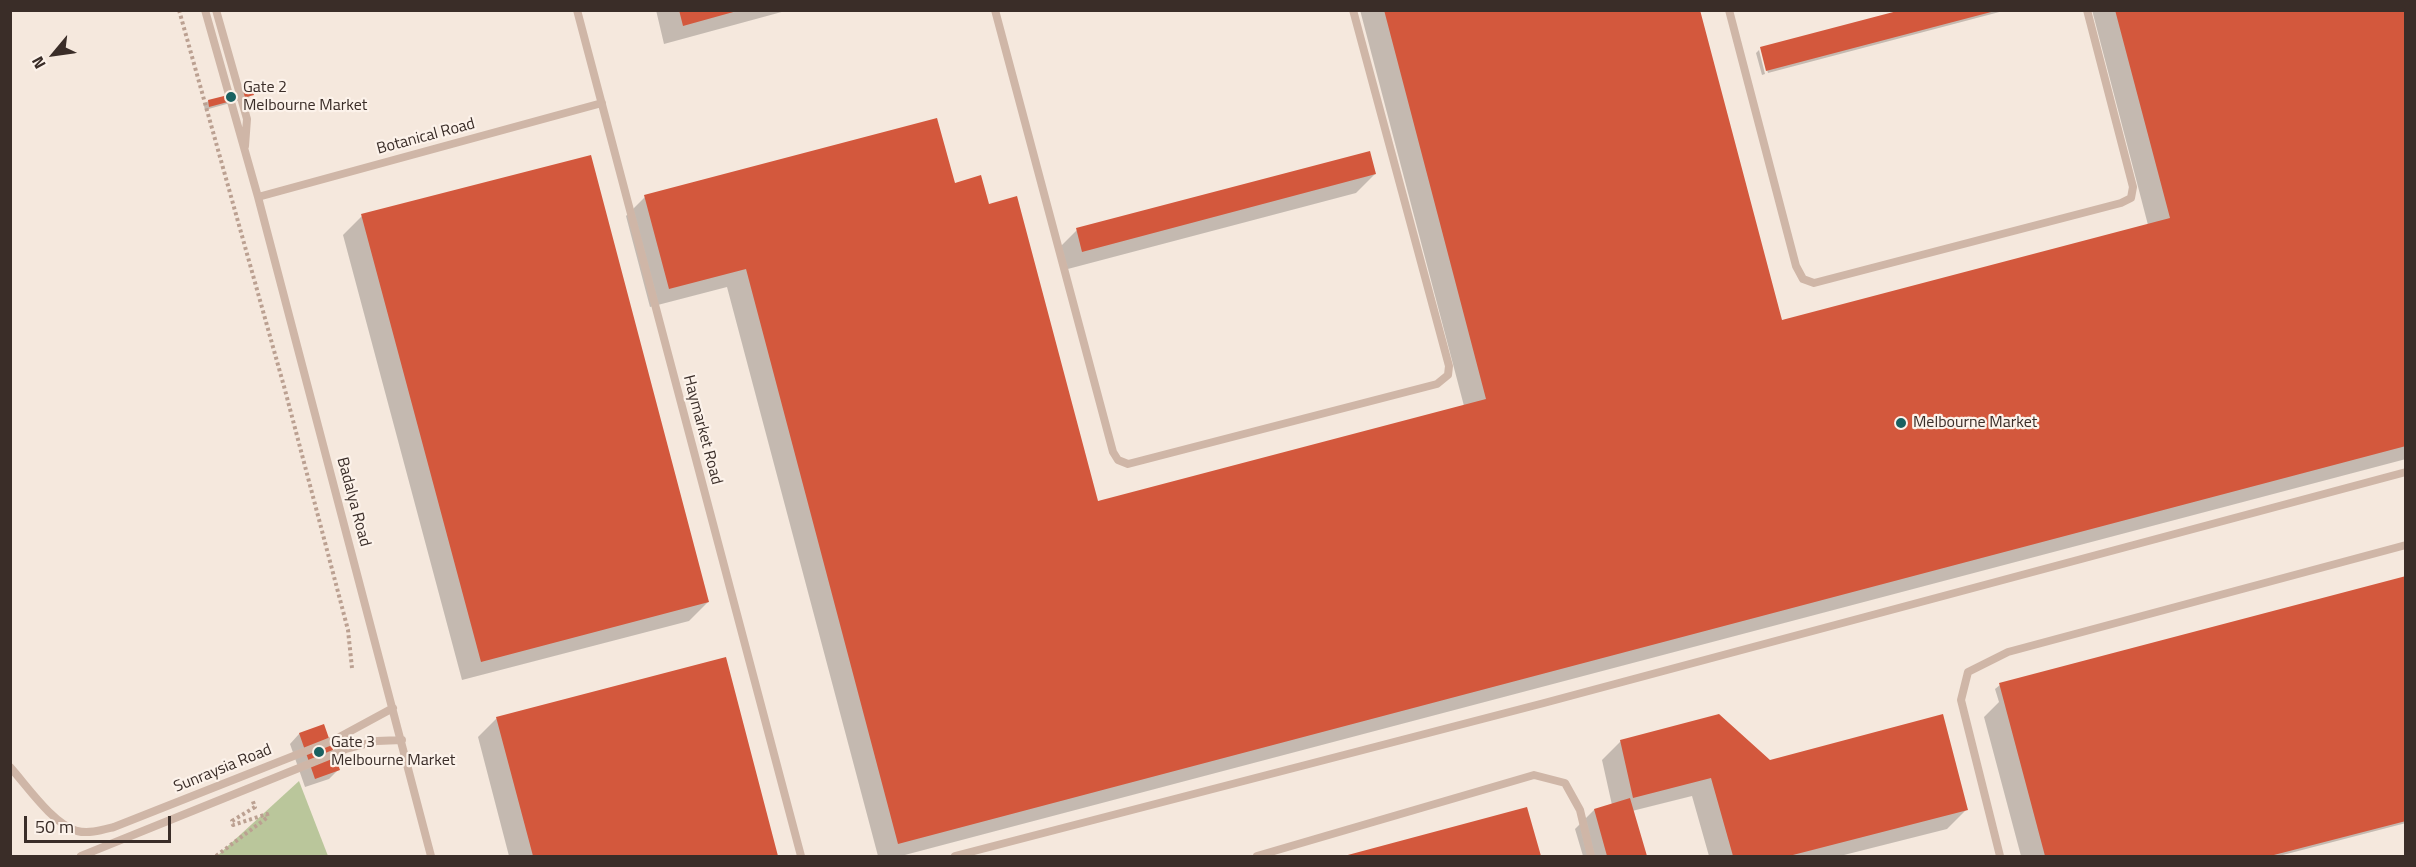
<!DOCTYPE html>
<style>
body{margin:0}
#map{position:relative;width:2416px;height:867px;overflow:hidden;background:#f5e8dd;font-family:"Titillium Web",sans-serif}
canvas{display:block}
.frame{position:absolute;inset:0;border:12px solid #3a2d28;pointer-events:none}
.north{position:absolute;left:24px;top:24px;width:60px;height:60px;-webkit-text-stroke:4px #fcf2ea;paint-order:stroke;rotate:241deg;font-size:16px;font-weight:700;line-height:24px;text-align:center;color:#3a2d28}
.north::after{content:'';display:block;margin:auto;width:21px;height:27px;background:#3a2d28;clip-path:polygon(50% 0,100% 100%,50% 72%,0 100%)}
.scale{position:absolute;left:24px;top:816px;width:147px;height:27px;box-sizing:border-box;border:3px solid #3a2d28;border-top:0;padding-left:8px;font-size:18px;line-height:21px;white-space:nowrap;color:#3a2d28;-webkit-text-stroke:4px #fcf2ea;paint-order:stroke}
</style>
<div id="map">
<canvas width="2416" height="867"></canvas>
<div class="frame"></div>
<div class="north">N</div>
<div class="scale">50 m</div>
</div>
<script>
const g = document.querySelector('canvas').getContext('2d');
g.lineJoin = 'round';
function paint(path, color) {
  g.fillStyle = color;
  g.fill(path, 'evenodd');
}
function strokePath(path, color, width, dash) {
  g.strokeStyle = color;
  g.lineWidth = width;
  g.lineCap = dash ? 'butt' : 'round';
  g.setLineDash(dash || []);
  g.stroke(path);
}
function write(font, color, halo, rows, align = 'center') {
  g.font = font + ' "Titillium Web",sans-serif';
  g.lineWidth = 4.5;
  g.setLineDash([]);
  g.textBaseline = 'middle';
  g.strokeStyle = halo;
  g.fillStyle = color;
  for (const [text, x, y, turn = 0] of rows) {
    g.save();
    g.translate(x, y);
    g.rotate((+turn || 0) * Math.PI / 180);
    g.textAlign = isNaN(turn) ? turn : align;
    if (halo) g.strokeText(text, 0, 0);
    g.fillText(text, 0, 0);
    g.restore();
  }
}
paint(new Path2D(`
 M299 781 328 856H217Z`), '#bac69b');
paint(new Path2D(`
 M656 10H789L664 44Z
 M1360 10H1698L1781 322 2148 225 2092 10H2404L2406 459 901 856H878L727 287 650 307 626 216 645 197 954 184 988 206 1097 503 1464 406Z
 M1907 10H2007L1768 73 1761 49Z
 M1759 50 1765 74 1762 75 1756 53Z
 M252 94 248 98 205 110 204 106 208 101Z
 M1375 174 1356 193 1064 270 1058 249 1077 230Z
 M362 216 708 602 689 621 462 680 343 235Z
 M2406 578V823L2279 856H2021L1984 717 1999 702 1995 689 2000 685Z
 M725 659 777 856H509L478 737 497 718Z
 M323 726 338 770 329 779 305 787 290 744 299 734Z
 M1621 741 1770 761 1966 810 1947 829 1840 856H1709L1692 796 1632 811 1645 856H1583L1575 829 1594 810 1612 805 1602 760Z
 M1526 809 1539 856H1347Z`), '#0003');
paint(new Path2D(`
 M679 10H737V11L683 26Z
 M1384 10H1700L1782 320 2170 218 2115 10H2406V446L898 844 746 269 669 289 644 195 937 118 955 183 981 175 989 204 1017 196 1098 501 1486 399Z
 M1901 10 1995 11 1766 71 1760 47Z
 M252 89 254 95 209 107 208 100Z
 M1370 151 1376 174 1082 252 1076 228Z
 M591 155 709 602 481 662 361 214Z
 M2406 576V821L2270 856H2045L1999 683Z
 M726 657 778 856H533L496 717Z
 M1719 714 1770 760 1943 714 1968 810 1789 856H1733L1711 778 1633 798 1620 740Z
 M324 724 340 770 315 779 299 733Z
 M1630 798 1647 856H1607L1594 809Z
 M1527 807 1541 856H1344Z`), '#d3583d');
strokePath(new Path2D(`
 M179 10 285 390 348 630 352 668
 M216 856 268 817 267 814 233 825 232 821 255 807 252 799`), '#bba091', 4, [3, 3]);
strokePath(new Path2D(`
 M205 10 258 197 431 856
 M216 10 247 119 245 146
 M577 10 801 856
 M995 10 1113 452 1118 460 1128 464 1437 384 1448 375 1449 366 1353 10
 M1729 10 1796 266 1803 279 1814 283 2121 203 2131 198 2133 187 2087 10
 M258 197 602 103
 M10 767C28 787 52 823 77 831 89 834 102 830 114 827L334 740 393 708
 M81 856 346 749 377 741 402 740
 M955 856 1544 703 2406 472
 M1257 856 1534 775 1565 783 1580 810 1591 856
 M2000 856 1961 700 1968 672 2008 652 2406 545`), '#cfb6a7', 8);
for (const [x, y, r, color] of [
 [231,97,6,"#196161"],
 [1901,423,6,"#196161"],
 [319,752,6,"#196161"]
]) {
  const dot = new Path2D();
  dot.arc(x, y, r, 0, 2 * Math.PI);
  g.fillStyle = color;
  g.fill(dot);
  strokePath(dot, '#fcf2ea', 2);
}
write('16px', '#3a2d28', '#fcf2ea', [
 ["Gate 2",243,88],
 ["Melbourne Market",243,106],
 ["Melbourne Market",1913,423],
 ["Gate 3",331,743],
 ["Melbourne Market",331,761]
], 'left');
write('16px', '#3a2d28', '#fcf2ea', [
 ["Botanical Road",426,137,-15],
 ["Haymarket Road",702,430,75],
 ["Badalya Road",353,502,75],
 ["Sunraysia Road",223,769,-22]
]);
</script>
